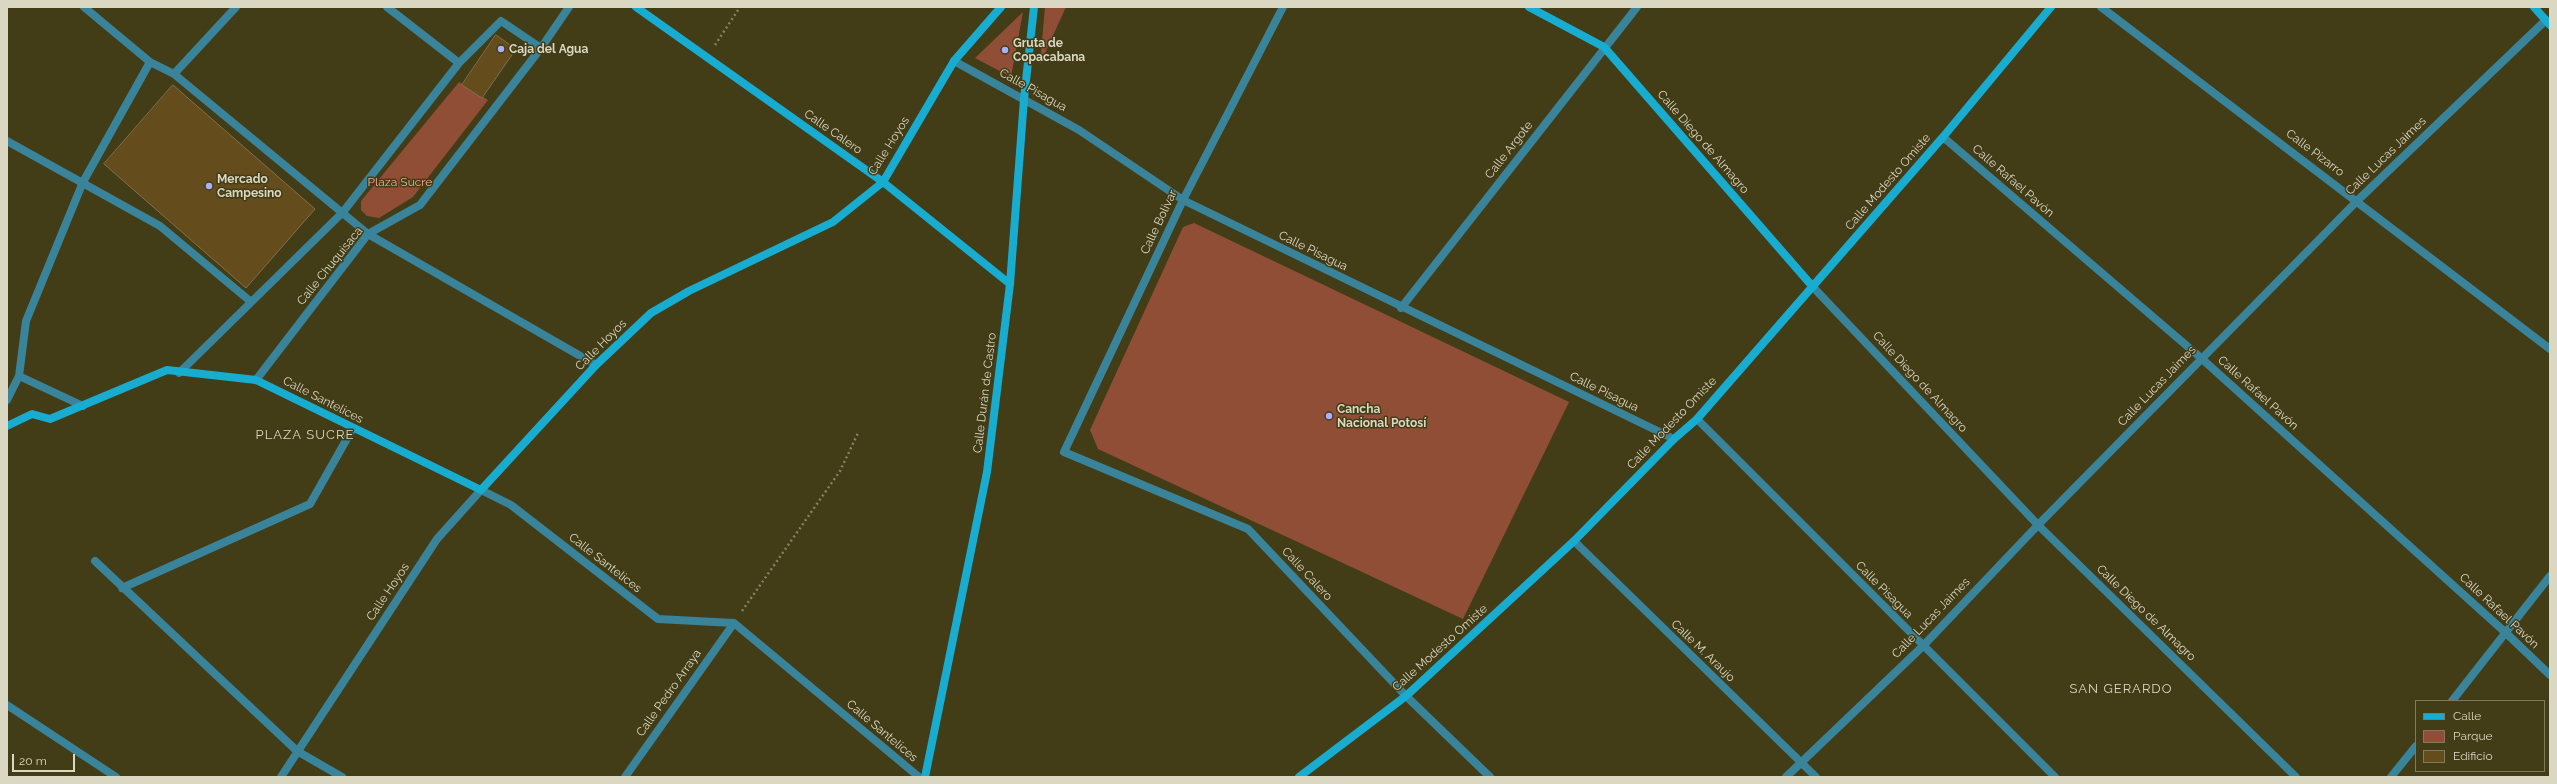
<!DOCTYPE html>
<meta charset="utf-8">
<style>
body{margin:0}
#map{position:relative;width:2557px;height:784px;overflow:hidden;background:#423c17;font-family:Raleway,sans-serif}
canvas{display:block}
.frame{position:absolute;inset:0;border:8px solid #dad7c3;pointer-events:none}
.legend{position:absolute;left:2415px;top:700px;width:130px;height:72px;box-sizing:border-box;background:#423c17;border:1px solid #7f7a5c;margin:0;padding:5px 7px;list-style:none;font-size:12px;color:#dad7c3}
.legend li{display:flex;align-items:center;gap:8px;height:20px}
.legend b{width:20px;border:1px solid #7f7a5c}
.scale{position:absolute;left:12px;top:754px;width:63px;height:18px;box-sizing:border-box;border:2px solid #dad7c3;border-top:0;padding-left:5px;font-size:12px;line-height:14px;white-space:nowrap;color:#dad7c3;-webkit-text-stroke:3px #423c17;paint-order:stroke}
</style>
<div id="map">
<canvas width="2557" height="784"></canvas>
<div class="frame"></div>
<ul class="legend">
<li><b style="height:5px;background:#17acd0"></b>Calle</li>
<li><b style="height:11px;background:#914e36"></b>Parque</li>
<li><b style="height:11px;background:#654c1c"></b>Edificio</li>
</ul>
<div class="scale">20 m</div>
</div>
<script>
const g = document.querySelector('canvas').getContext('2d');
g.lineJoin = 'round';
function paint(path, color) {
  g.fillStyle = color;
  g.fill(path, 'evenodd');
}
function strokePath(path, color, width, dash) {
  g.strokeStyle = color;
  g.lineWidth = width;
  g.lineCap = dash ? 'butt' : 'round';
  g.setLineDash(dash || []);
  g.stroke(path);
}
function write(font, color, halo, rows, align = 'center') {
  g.font = font + ' Raleway,sans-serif';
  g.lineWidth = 3;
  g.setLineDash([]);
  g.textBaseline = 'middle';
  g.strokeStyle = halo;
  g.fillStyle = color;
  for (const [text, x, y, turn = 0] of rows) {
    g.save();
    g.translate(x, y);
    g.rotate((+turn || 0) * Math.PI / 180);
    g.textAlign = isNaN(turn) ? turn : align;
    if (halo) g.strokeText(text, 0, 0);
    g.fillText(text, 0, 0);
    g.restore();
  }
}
paint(new Path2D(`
 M1045 7H1066L1040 64Z
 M1023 12 1011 77 975 58Z
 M459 82 488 100 413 197 379 218 367 216 361 210V201Z
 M1194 223 1569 402 1463 619 1098 449 1090 430 1183 227Z`), '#914e36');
const building = new Path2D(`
 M496 35 516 49 482 98 462 85Z
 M173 85 315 209 246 288 104 164Z`);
paint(building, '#654c1c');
strokePath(building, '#836f4c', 1);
strokePath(new Path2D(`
 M715 45 740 7
 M742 611 840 471 858 433`), '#858163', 2.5, [2, 3]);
strokePath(new Path2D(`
 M7 141 160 226 250 301`), '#39849a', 8);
strokePath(new Path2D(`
 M84 7 150 62 174 74 368 234 596 365
 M387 7 459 63
 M1283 7 1183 200 1064 452 1248 529 1406 696 1490 777
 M2101 7 2550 349
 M954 61 1079 130 1183 200 1674 439
 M174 74 236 7
 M1943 137 2201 358 2506 633 2550 675
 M1813 287 2038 525 2296 777
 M1401 308 1637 7
 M179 373 343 212 459 63 501 21 541 48
 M19 376 83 406
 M256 380 368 234 420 205 541 48 569 7
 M7 400 19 376 26 321 83 182 150 62
 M1697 419 2055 777
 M1574 541 1816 777
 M95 561 297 751 342 777
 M122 588 310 504 353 428
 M2452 701 2550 576
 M7 705 116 777
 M281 777 437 539 481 490 511 505 658 619 734 623 919 777
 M625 777 734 623
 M1786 777 1923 646 2038 525 2358 200 2546 20
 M2391 777 2416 746`), '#39849a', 8);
strokePath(new Path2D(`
 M636 7 883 182 1010 284
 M1529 7 1604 47 1813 287
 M2534 7 2550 25
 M7 426 32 414 50 419 167 370 256 380 481 490 596 365 651 313 689 291 833 222 883 182 954 61 1001 7
 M925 777 987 472 1010 284 1024 99 1034 7
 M1299 777 1406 696 1574 541 1674 439 1697 419 1943 137 2051 7`), '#17acd0', 8);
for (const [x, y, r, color] of [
 [501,49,4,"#aab0fb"],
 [1005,50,4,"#aab0fb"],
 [209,186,4,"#aab0fb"],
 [1329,416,4,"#aab0fb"]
]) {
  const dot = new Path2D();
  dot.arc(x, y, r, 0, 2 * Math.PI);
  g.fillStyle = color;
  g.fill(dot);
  strokePath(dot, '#423c17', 1.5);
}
write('bold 12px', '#dad7c3', '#423c17', [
 ["Gruta de",1013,43],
 ["Copacabana",1013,57],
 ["Caja del Agua",509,49],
 ["Mercado",217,179],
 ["Campesino",217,193],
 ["Cancha",1337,409],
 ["Nacional Potosí",1337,423]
], 'left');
write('12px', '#dad7c3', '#423c17', [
 ["Calle Pisagua",1033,90,29],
 ["Calle Calero",833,132,35],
 ["Calle Diego de Almagro",1703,142,49],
 ["Calle Hoyos",889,146,-58],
 ["Calle Argote",1509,150,-52],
 ["Calle Pizarro",2315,153,37],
 ["Calle Lucas Jaimes",2386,156,-44],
 ["Calle Rafael Pavón",2013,181,41],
 ["Calle Modesto Omiste",1888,182,-49],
 ["Calle Bolivar",1159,222,-65],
 ["Calle Pisagua",1313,251,26],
 ["Calle Chuquisaca",330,266,-51],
 ["Calle Hoyos",601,345,-45],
 ["Calle Diego de Almagro",1920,382,47],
 ["Calle Lucas Jaimes",2157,386,-46],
 ["Calle Pisagua",1604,392,26],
 ["Calle Durán de Castro",985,393,-83],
 ["Calle Rafael Pavón",2258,393,42],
 ["Calle Santelices",323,400,27],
 ["Calle Modesto Omiste",1672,423,-46],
 ["Calle Santelices",605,563,38],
 ["Calle Calero",1307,574,47],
 ["Calle Pisagua",1884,590,45],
 ["Calle Hoyos",388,592,-56],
 ["Calle Rafael Pavón",2499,611,43],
 ["Calle Diego de Almagro",2146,613,44],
 ["Calle Lucas Jaimes",1931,618,-46],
 ["Calle Modesto Omiste",1440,648,-42],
 ["Calle M. Araujo",1703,651,44],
 ["Calle Pedro Arraya",669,693,-55],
 ["Calle Santelices",882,731,40]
]);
write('12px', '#f4ad94', '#423c17', [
 ["Plaza Sucre",400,182]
]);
g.letterSpacing = '1px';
write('13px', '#dad7c3', '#423c17', [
 ["PLAZA SUCRE",305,435],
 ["SAN GERARDO",2121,689]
]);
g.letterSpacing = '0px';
</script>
